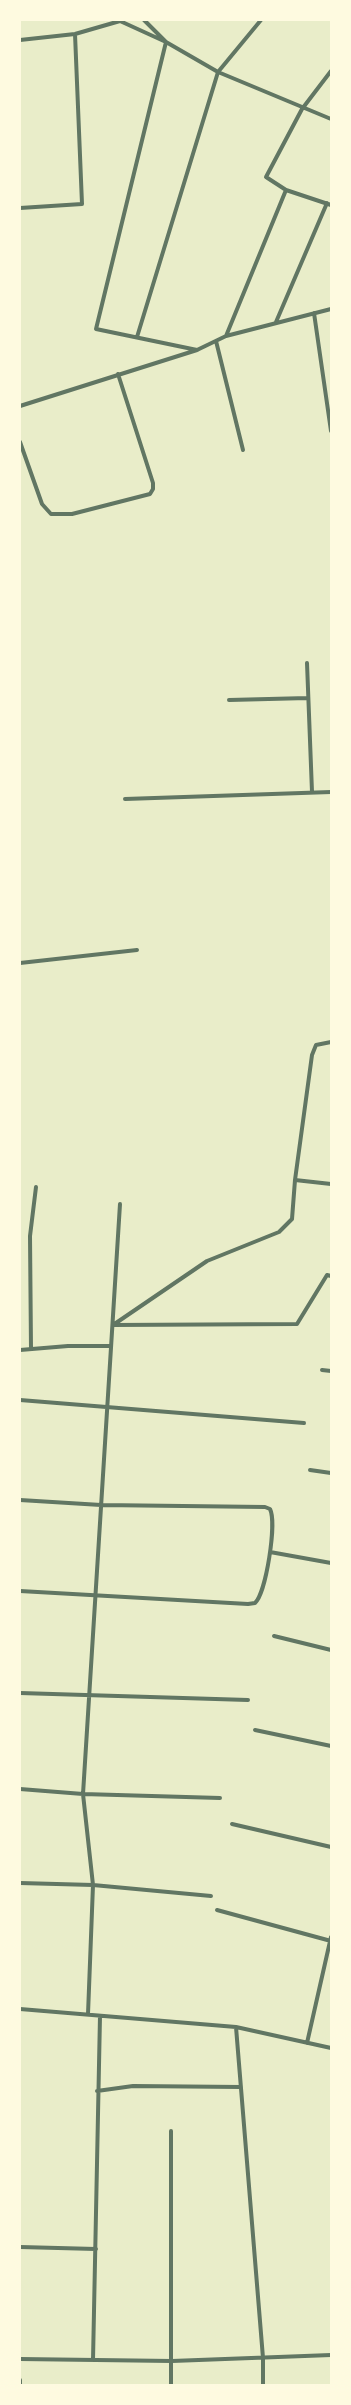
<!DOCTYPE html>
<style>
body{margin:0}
#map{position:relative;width:351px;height:2405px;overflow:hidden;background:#e9edc9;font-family:"Golos Text",sans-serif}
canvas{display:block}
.frame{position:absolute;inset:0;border:21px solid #fefae0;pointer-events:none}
</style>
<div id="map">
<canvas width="351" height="2405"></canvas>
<div class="frame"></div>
</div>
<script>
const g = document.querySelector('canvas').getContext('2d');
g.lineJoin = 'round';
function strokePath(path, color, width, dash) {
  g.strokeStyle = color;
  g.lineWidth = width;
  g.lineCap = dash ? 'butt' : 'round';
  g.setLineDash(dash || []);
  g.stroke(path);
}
strokePath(new Path2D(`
 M144 20 166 42 218 72 331 119
 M20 40 75 34 120 21 166 42 96 329 197 350
 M331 71 302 109 266 177 286 190 331 205
 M20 208 82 204 75 34
 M314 313 331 431
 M276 322 327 203
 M226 336 286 190
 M137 337 218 72 261 20
 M216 341 243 450
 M20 406 197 350 226 336 331 309
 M20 442 42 504 51 514H72L150 494 153 489V483L118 374
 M307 663 312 792
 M229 700 308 698
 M125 799 331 792
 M20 963 137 950
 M295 1180 312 1055 316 1045 331 1042
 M113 1325 207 1261 279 1232 292 1219 295 1180 331 1184
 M113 1325 297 1324 327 1275 331 1276
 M31 1349 30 1236 36 1187
 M20 1350 68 1346H111
 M322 1370 331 1371
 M20 1400 304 1423
 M310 1470 331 1473
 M20 1500 101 1505 265 1507 270 1509C277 1523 266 1593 255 1603L248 1604 20 1591
 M270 1552 331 1563
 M274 1636 331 1650
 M20 1693 248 1700
 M255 1730 331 1746
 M20 1789 83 1794 220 1798
 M232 1824 331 1847
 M20 1883 93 1885 211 1896
 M217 1910 331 1941
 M20 2009 236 2027 331 2048
 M88 2014 93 1885 83 1794 120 1204
 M236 2027 263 2358V2385
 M307 2043 331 1937
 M97 2091 133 2086 241 2087
 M20 2247 96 2249
 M20 2359 172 2361 331 2355
 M93 2360 100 2016
 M20 2380V2385
 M171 2385V2131`), '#617663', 4);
</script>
